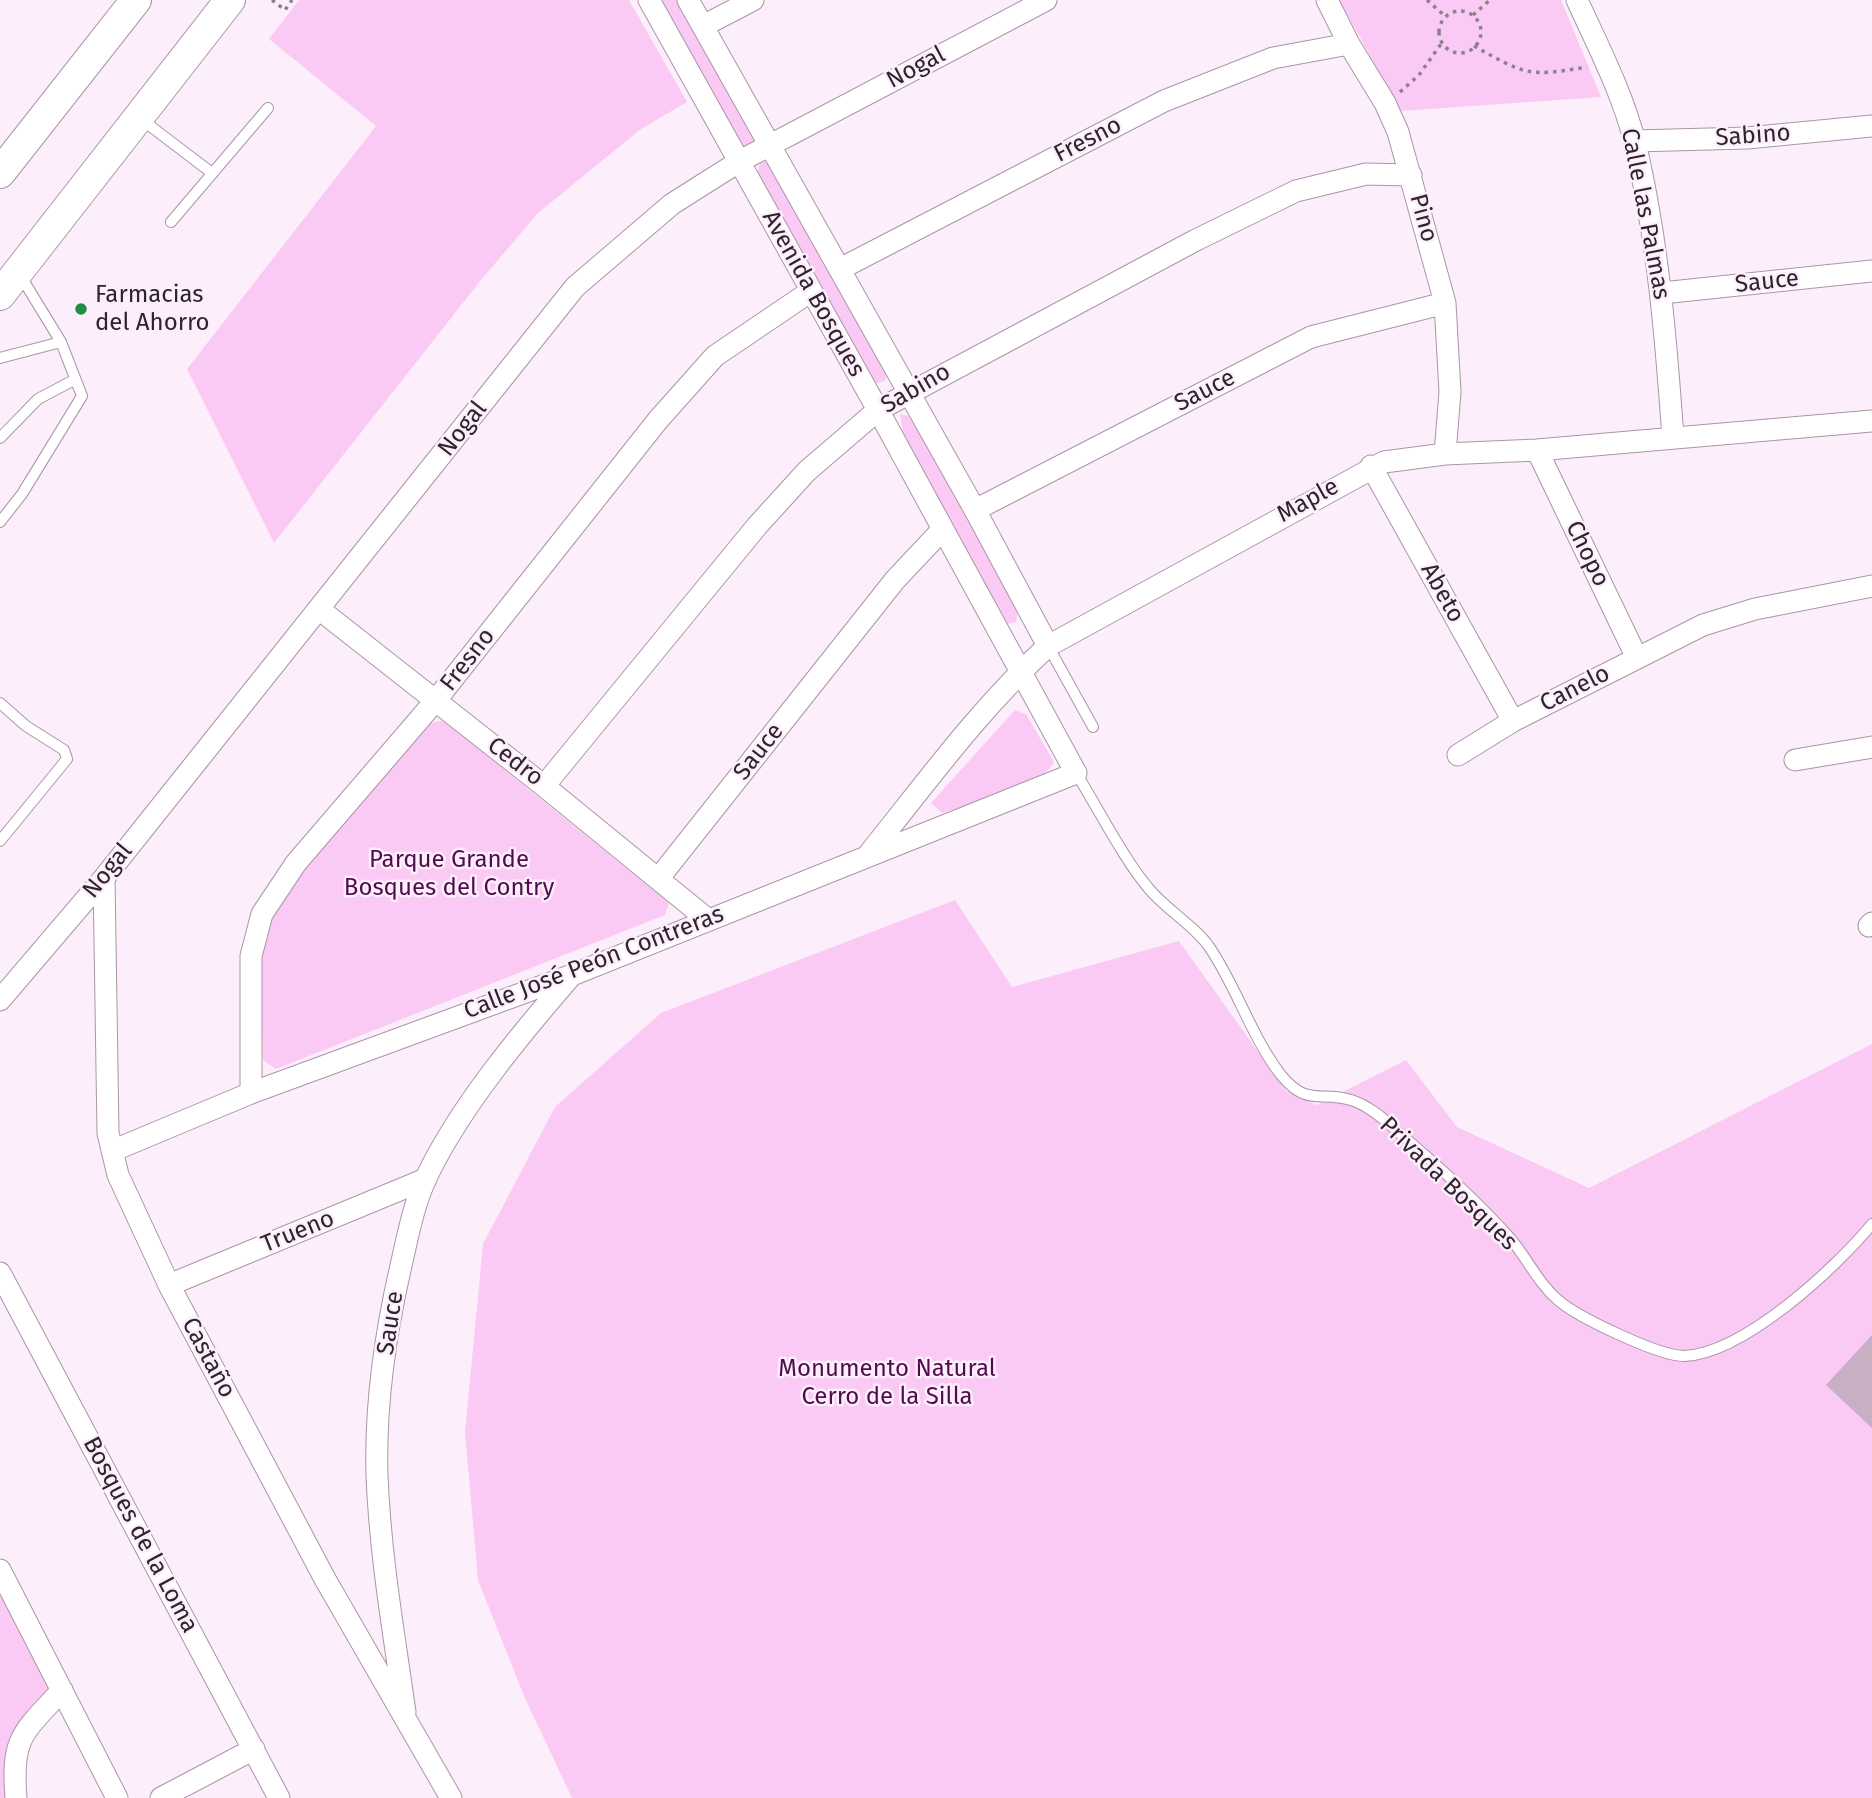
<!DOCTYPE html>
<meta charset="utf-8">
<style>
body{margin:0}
canvas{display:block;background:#fdeefb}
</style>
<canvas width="1872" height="1798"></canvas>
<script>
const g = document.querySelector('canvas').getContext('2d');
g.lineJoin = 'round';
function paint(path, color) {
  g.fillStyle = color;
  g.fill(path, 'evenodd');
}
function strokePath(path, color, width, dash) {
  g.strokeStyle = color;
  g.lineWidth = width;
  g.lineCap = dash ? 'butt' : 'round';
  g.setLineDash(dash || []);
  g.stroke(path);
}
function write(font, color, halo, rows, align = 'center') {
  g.font = font + ' "Fira Sans",sans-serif';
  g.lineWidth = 5;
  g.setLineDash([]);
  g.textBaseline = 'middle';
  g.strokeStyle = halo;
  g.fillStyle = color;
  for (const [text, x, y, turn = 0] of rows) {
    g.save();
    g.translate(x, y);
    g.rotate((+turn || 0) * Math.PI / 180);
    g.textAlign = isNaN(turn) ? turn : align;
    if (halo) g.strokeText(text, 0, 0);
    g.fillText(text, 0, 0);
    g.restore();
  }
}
paint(new Path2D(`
 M299 0H629L687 102 641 129 538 213 481 280 274 543 187 369 376 126 269 39Z
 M661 0H678L753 133 754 142 748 148 743 146Z
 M1339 0H1561L1601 97 1401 111Z
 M768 161 888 371 885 381 873 384 757 174 760 163Z
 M900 414 908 416 916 427 1018 611 1016 622 1008 624 1001 620 904 437Z
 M1015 710 1026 714 1054 762C1040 790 971 803 942 813L931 803Z
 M443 720 669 903 665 915 276 1069 263 1060 260 959 273 913 297 878 423 725Z
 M955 900 1012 987 1179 941 1286 1091 1317 1105 1406 1060 1457 1127 1589 1188 1872 1044V1798H572L524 1696 478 1580 465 1432 483 1244 555 1107 661 1013Z
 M0 1579 59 1689 13 1750 12 1798H0Z`), '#facaf4');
paint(new Path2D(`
 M1872 1335V1428L1826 1385Z`), '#c7afc4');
const lane = new Path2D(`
 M141 119 212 173
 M171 222 268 108
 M0 358 61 342
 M0 438 38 399 74 380
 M0 522 22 494 82 396 61 342 20 275
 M1048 646 1093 727
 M0 703 26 726 64 750 67 759 0 841
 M1076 773C1098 808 1124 860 1150 890 1168 911 1195 926 1210 948 1237 988 1252 1038 1281 1075 1307 1107 1320 1091 1351 1100 1368 1105 1384 1119 1397 1131 1436 1164 1476 1200 1510 1238 1527 1258 1538 1283 1558 1300 1577 1317 1659 1356 1684 1356 1743 1354 1836 1268 1872 1224`);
const street = new Path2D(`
 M688 0 975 510 1048 646
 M1327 0 1349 44 1385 103 1398 132 1445 303 1450 392 1445 454
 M1577 0C1598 46 1623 94 1635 143 1658 240 1666 339 1673 438
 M703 26 753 0
 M1634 141 1747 138 1872 126
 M840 269 1164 101 1273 58 1349 44
 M1662 293 1872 271
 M1537 450 1637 658
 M1371 466 1513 721
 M975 510 1311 337 1445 303
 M319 609 544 786 707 919
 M1458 755 1513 721 1703 625 1755 609 1872 586
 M1795 760 1872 747
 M544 786 757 526 807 471 878 410 1196 240 1296 191 1366 174 1411 175
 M868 855C926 783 980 708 1048 646L1384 462 1445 454 1537 450 1872 421
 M104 878 108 1133 118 1175 169 1285 325 1579 451 1798
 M658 879 895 580 942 530
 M1869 926 1872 923
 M0 1000 104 878 575 287 672 204 740 161 1046 0
 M251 1093V956L262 914 296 863 436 700 658 420 715 356 811 291
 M112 1151 251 1093 572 975 1076 773 878 410 649 0
 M0 1273 279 1798
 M169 1285 426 1179
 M0 1570 117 1798
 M405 1712C394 1634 380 1555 377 1475 375 1407 385 1336 400 1270 407 1240 413 1206 426 1178 459 1108 520 1035 571 976
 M16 1798C11 1737 23 1733 62 1690
 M161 1798 254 1749`);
const secondary = new Path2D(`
 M0 173 136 0
 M0 295 230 0`);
strokePath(lane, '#ab95a9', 12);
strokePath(street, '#ab95a9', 23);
strokePath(secondary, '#ab95a9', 32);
strokePath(new Path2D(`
 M272 0 285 10 292 0
 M1427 0 1445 16
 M1439 32a21 21 0 1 1 42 0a21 21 0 1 1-42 0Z
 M1473 15 1490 0
 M1474 46C1526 75 1528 77 1587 67
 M1400 92 1419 75 1441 44`), '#8d818b', 3.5, [3.5, 5]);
strokePath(lane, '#fff', 10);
strokePath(street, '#fff', 21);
strokePath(secondary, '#fff', 30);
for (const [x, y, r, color] of [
 [81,309,7,"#1e8d46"]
]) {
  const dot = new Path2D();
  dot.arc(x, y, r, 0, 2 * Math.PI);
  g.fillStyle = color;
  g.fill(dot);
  strokePath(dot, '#fdeefb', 2.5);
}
write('24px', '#2d242c', '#fdeefb', [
 ["Nogal",916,68,-28],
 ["Sabino",1753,136,-4],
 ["Fresno",1088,140,-27],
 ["Calle las Palmas",1645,214,79],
 ["Pino",1423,218,75],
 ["Sauce",1767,282,-6],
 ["Avenida Bosques",813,294,61],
 ["Sabino",916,389,-30],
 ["Sauce",1205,391,-27],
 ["Nogal",463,429,-52],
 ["Maple",1308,501,-29],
 ["Chopo",1587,554,64],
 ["Abeto",1442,593,61],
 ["Fresno",468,660,-52],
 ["Canelo",1575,689,-27],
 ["Sauce",759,752,-52],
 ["Cedro",515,762,38],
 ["Nogal",108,871,-51],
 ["Calle José Peón Contreras",594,963,-21],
 ["Privada Bosques",1448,1184,44],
 ["Trueno",298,1232,-22],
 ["Sauce",391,1323,-81],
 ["Castaño",208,1358,62],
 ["Bosques de la Loma",140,1535,62]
]);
write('24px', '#2d242c', '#fdeefb', [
 ["Farmacias",95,295],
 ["del Ahorro",95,323]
], 'left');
write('24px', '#500c4d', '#fdeefb', [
 ["Parque Grande",449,860],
 ["Bosques del Contry",449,888],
 ["Monumento Natural",887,1369],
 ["Cerro de la Silla",887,1397]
]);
</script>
